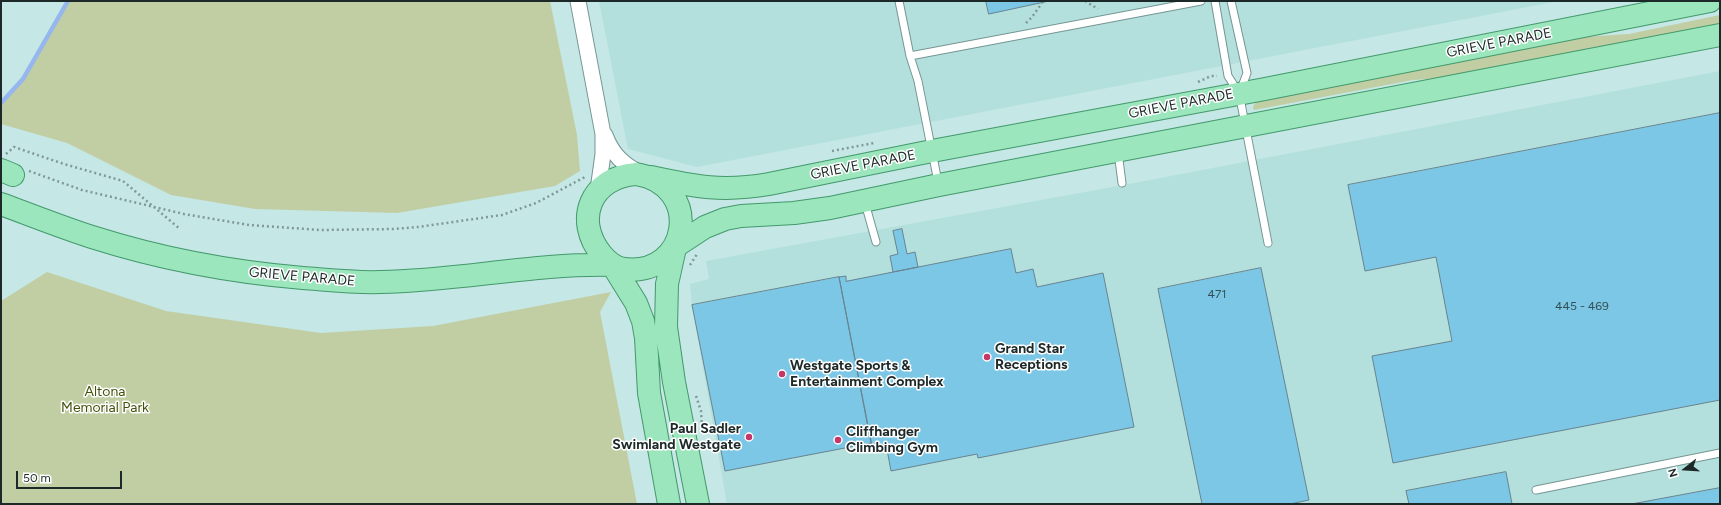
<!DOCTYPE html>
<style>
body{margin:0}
#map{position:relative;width:1721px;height:505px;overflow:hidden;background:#c5e7e5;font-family:Figtree,sans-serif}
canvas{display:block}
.frame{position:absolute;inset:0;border:2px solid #1c2928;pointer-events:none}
.north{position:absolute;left:1665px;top:449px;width:40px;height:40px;-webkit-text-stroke:3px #fff;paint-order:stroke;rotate:253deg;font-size:11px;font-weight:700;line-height:16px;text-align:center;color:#1c2928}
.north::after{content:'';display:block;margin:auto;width:14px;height:18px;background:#1c2928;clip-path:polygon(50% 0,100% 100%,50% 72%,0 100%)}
.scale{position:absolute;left:16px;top:471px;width:106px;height:18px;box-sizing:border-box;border:2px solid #1c2928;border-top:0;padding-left:5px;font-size:12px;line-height:14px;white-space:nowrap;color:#1c2928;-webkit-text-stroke:3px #fff;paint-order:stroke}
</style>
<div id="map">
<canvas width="1721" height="505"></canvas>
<div class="frame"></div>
<div class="north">N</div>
<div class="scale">50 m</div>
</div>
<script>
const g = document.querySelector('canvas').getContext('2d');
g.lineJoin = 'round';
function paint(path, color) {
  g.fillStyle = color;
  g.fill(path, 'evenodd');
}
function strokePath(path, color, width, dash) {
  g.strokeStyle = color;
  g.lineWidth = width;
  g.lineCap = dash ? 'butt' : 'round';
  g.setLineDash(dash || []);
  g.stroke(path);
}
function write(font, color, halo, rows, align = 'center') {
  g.font = font + ' Figtree,sans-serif';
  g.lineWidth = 3;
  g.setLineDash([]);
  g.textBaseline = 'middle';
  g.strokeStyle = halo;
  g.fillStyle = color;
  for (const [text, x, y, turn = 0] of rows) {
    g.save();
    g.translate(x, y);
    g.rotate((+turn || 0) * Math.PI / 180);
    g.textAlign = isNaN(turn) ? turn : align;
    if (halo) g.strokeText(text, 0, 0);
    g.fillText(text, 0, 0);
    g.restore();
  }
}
paint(new Path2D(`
 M599 1H1559L697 167 628 149Z
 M1720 71V504H727L692 305 690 284 709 279 706 261 1129 184Z`), '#b3e0dc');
paint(new Path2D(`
 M68 1H550L577 135 580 171 555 186 397 213 255 209 171 195 67 143 1 124V103L23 79Z
 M1720 15V26L1472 76 1413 80 1254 110 1253 108C1254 101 1262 100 1268 97L1568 38 1629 34Z
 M47 272 166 311 321 333 433 326 611 292 600 312 637 504H1V301Z`), '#c1cea4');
strokePath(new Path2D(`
 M1 103 23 79 68 1`), '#95b7ed', 4.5);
const building = new Path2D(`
 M986 1H1049L989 14Z
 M1720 113V400L1393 463 1372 356 1452 341 1436 257 1365 271 1348 185Z
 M902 229 907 254 915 252 918 267 893 272 890 256 898 254 893 231Z
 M1011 249 1016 273 1033 269 1037 287 1103 273 1134 427 978 458 977 454 891 471 886 444 872 446 839 277 846 276V281Z
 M1261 268 1309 500 1290 504H1202L1158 289Z
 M839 277 871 443 725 471 692 305Z
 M1506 472 1512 504H1409L1406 491Z
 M1720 488V504H1632Z`);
paint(building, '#7cc7e5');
strokePath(building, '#688490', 1);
const service = new Path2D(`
 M899 1 910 56 918 81 938 182
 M1215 1 1228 76 1239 93 1268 243
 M1231 1 1247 73 1241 89
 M910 56 1201 1
 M1118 152 1122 183
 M865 203 876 242
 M1536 490 1720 453`);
const minor = new Path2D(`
 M578 1 603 134V154L598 190
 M605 135C612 154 623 165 642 174`);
const primary = new Path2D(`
 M1 170 13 175
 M636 174C704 185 690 277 624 269 614 268 608 262 602 255 573 220 591 177 636 174Z
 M651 177C696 187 723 192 769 184L932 151 1265 89 1710 1
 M1 204C31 215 61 227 92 237 161 259 231 272 303 278 329 280 355 283 381 282 458 281 535 263 612 265
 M676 246 705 227 725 219 741 216 794 213 830 208 939 185 1720 35
 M675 248 667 284 666 327 674 382 698 504
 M613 266 636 303 643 321 646 338 649 393 669 504`);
strokePath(service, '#759693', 9);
strokePath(minor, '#759693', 17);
strokePath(primary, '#43996c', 24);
strokePath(new Path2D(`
 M1085 1 1098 9
 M1026 23 1032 17 1042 3
 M1198 82 1211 76H1217
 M832 151 874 143
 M6 154 14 147 64 164 123 181 180 229
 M29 171 82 190 184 214 249 225 320 230 394 229 418 227 502 215 536 203 585 177
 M690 265 697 254
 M696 396 701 411 702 428`), '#7f9997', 2.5, [2, 3]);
strokePath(service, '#fff', 7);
strokePath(minor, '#fff', 15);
strokePath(primary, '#9be6bc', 22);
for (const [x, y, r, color] of [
 [987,357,4,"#c43768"],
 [782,374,4,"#c43768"],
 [749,437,4,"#c43768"],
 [838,440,4,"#c43768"]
]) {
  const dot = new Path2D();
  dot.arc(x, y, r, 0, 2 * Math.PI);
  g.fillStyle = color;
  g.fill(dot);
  strokePath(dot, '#fff', 1.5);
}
write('12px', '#345057', null, [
 ["471",1217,294],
 ["445 - 469",1582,306]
]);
write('14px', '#1c2928', '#fff', [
 ["GRIEVE PARADE",1499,43,-11],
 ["GRIEVE PARADE",1181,104,-11],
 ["GRIEVE PARADE",863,165,-11],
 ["GRIEVE PARADE",302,277,5]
]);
write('bold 14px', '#1c2928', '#fff', [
 ["Grand Star",995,349],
 ["Receptions",995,365],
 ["Westgate Sports &",790,366],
 ["Entertainment Complex",790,382],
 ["Paul Sadler",741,429,"right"],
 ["Swimland Westgate",741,445,"right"],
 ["Cliffhanger",846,432],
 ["Climbing Gym",846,448]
], 'left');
write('14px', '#43520b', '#fff', [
 ["Altona",105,392],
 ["Memorial Park",105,408]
]);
</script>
